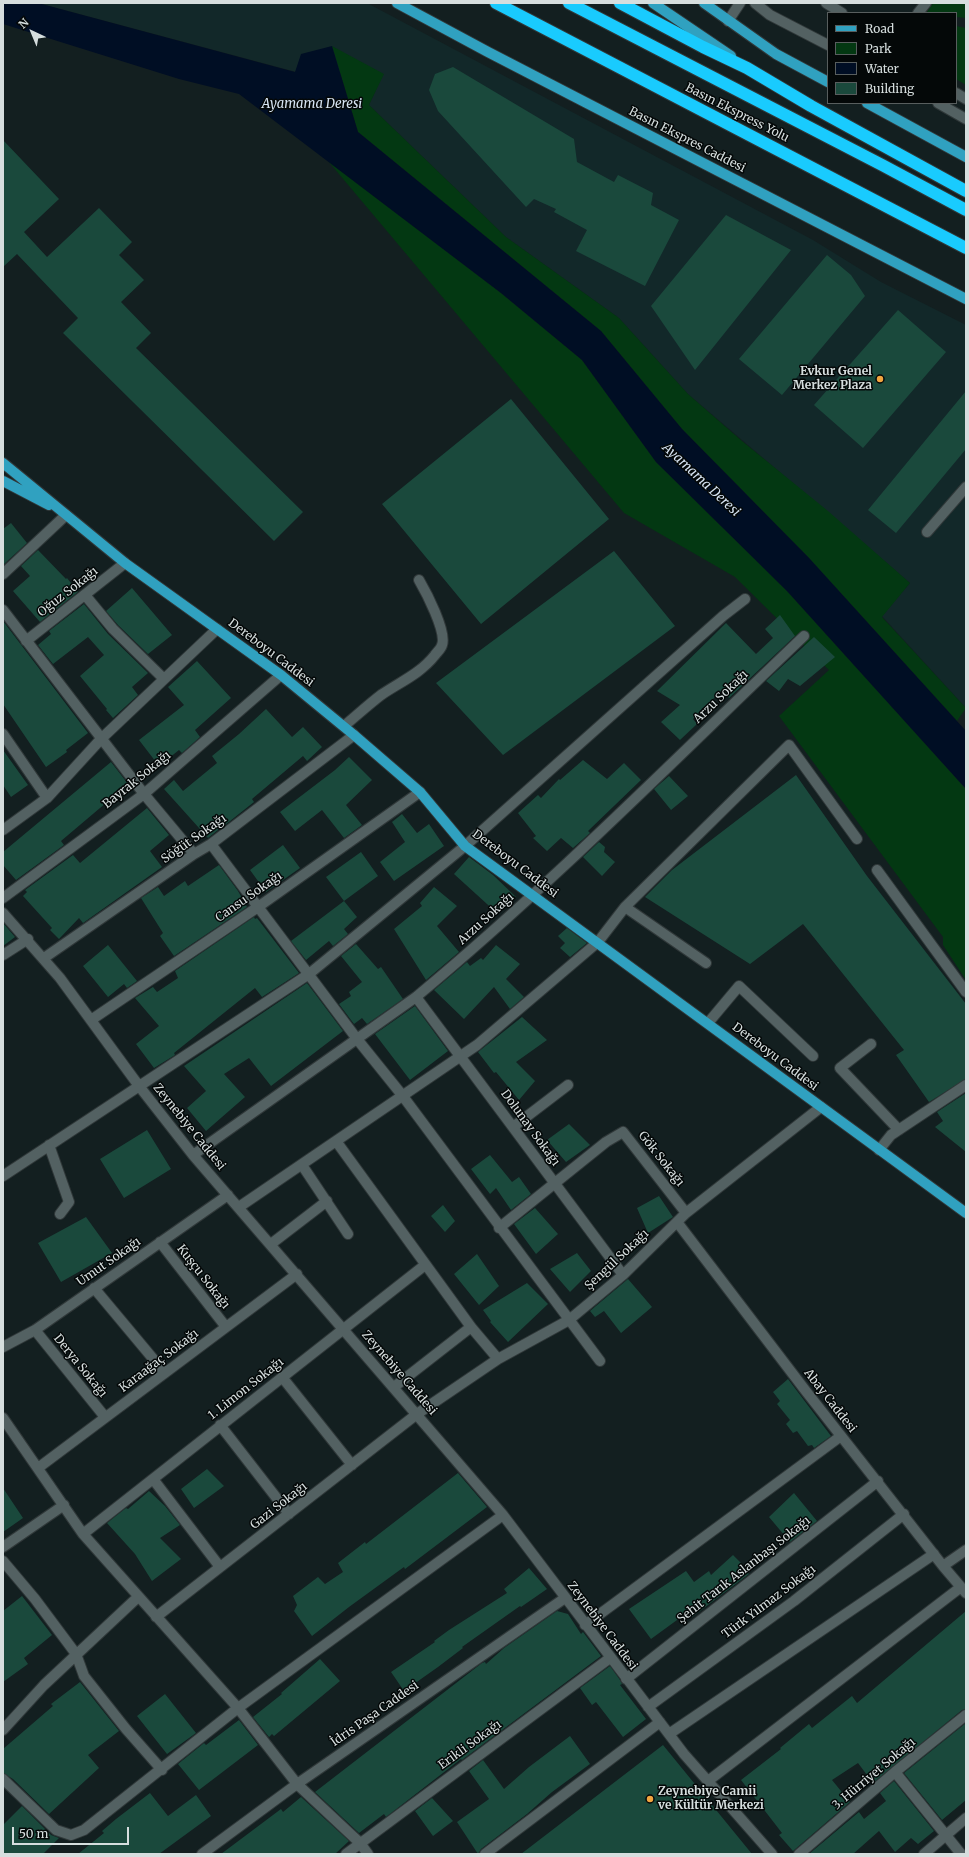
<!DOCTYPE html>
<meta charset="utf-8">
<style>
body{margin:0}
#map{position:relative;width:969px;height:1857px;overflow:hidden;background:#131f20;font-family:Merriweather,serif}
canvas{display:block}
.frame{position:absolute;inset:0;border:4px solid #d6dede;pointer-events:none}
.legend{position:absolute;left:827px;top:12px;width:130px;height:92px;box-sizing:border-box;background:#040808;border:1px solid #585e5e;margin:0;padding:5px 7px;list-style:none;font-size:12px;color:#d6dede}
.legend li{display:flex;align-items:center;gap:8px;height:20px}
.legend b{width:20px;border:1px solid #585e5e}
.north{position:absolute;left:12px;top:12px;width:40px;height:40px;-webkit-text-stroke:3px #040808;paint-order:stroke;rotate:316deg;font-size:11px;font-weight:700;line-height:16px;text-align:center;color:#d6dede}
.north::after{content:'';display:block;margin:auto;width:14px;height:18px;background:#d6dede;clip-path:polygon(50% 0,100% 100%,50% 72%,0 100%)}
.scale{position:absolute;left:12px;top:1827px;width:117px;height:18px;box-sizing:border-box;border:2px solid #d6dede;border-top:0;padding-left:5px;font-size:12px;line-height:14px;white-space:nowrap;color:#d6dede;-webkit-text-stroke:3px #040808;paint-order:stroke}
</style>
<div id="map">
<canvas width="969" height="1857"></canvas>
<div class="frame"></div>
<ul class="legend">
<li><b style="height:5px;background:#30a1c0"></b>Road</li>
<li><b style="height:11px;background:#033812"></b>Park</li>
<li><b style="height:11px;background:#000e24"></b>Water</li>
<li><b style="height:11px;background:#1a493c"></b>Building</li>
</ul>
<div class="north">N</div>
<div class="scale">50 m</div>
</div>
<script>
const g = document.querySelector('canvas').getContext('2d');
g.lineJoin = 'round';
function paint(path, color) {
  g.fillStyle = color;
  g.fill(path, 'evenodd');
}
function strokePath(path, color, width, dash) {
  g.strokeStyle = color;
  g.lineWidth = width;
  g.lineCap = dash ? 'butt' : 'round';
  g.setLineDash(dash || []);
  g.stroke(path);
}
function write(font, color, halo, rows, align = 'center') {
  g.font = font + ' Merriweather,serif';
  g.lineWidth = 3;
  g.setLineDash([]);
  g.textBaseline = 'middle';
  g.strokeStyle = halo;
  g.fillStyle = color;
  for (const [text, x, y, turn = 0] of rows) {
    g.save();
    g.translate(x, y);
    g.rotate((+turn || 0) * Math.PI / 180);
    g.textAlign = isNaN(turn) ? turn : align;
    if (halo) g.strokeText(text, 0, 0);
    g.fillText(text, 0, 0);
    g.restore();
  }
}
paint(new Path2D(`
 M38 3H367L813 240 881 282 966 325V708L882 616 910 583 688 394 619 318 506 237 369 105 383 74 296 72Z`), '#122829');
paint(new Path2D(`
 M933 3H966V18L956 17V13L927 12Z
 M956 26 966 28V85L956 79Z
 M332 46 384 74 369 105 506 237 619 318 688 394 742 441 828 511 910 583 882 617 966 708 957 721 809 558 682 429 601 331 358 132Z
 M328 161 501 293 582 360 656 462 787 591 966 789V980L943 945V937L779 716 829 670 735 577 624 513Z`), '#033812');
paint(new Path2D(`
 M3 3H38L295 72 301 54 332 46 358 132 601 331 682 429 809 558 966 731V789L787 591 656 462 582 360 501 293 239 94 179 79 3 24Z`), '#000e24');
paint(new Path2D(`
 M453 67 574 139 577 162 614 182 618 175 653 193 651 205 679 220 645 286 576 251 587 230 554 212 556 209 534 199 526 207 438 111 429 90 435 74Z
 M3 140 59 199 24 232 47 257 99 208 132 242 119 255 144 280 121 302 151 333 136 348 303 512 274 541 63 333 78 318 17 254 3 267Z
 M726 215 791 250 695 370 651 306Z
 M827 255 851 275 865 296 782 395 739 359Z
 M898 310 946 352 863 448 814 405Z
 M966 391V449L896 533 868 510Z
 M511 399 609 519 481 624 382 504Z
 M11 523 27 543 3 565V529Z
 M38 550 66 579 67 578 78 592 40 622 13 591 30 576 21 566Z
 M614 551 675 626 503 755 436 683Z
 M132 588 172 635 148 654 118 625 106 611Z
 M84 604 108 634 148 673 132 687 138 695 113 718 106 710 107 709 80 676 104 655 88 637 53 664 38 645 51 634 49 631Z
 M780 615 795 636 729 698 723 689 693 719 697 724 680 740 661 722 680 705 657 691 726 623 756 654 773 638 765 629Z
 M3 621 88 733 66 750 67 752 46 767 3 704Z
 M814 637 835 657 800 686 788 679 779 691 766 681Z
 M197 661 231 698 195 730 200 737 182 753 179 750 159 766 139 740 184 705 168 687Z
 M266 709 292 737 303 727 322 747 307 761 303 756 252 799 254 802 220 829 215 821 218 830 208 838 164 789 174 780 183 791 217 763 212 756 239 734Z
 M3 750 28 785 11 797 3 785Z
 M349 757 372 780 346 805 362 825 344 838 322 810 295 831 280 812 335 770Z
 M583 760 607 779 624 763 641 780 588 831 590 833 573 848 561 838 547 851 533 838 536 836 518 813 538 795 541 798 559 779 560 780Z
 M111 762 132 789 117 802 113 797 61 841 64 845 16 880 3 865V852Z
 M796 775 867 876 966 1004V1079L929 1102 896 1055 904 1050 803 924 750 964 645 897 672 870Z
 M669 776 688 796 671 810 654 789Z
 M147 808 169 835 150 851 162 867 83 923 79 918 59 939 50 930 52 928 23 896 27 892 25 890 73 855 80 863Z
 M402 814 417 833 429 824 444 846 394 881 380 862 405 842 392 822Z
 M599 842 605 847 604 852 615 862 602 876 583 857Z
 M283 845 300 868 266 892 250 870Z
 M361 852 378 876 344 901 326 877Z
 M469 857 493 875 516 897 498 914 454 874Z
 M219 865 238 891 247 907 174 956 160 936 163 933 141 898 158 887 164 896 185 881 188 886Z
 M434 887 457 906 437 926 459 952 426 980 394 929 422 906 420 903Z
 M344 901 357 917 344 929 348 934 333 946 329 941 306 960 291 941Z
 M254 917 255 919 257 918 299 973 262 997 255 988 174 1053 175 1055 154 1068 136 1044 159 1026 135 998 153 987 157 992 178 978 175 971Z
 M3 923 15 937 3 946Z
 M567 928 587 943 570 957 560 948 565 943 558 936Z
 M356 944 378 969 381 967 403 999 367 1024 362 1018 354 1024 339 1004 351 996 349 992 362 982 341 956Z
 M108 945 137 981 127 988 124 984 108 997 83 966Z
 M496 945 520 964 506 979 524 997 510 1009 494 987 464 1019 434 990 467 962 470 966 481 958 483 960Z
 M307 983 343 1031 271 1086 249 1058 224 1074 245 1097 206 1131 187 1108 206 1091 184 1066Z
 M415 1006 448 1051 410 1080 375 1034Z
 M522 1017 547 1040 516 1062 535 1081 519 1100 496 1072 494 1073 478 1052Z
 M966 1093V1152L935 1127 943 1121 937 1112Z
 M569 1124 590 1145 566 1162 547 1140Z
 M147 1130 171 1169 124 1198 100 1159Z
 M490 1155 512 1182 519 1177 531 1194 511 1210 496 1188 490 1194 471 1169Z
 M659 1196 673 1217 648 1233 637 1208Z
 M443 1205 455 1221 445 1232 431 1216Z
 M535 1208 558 1234 536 1254 514 1224Z
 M86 1217 112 1253 61 1282 38 1243Z
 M577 1253 591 1271 570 1292 550 1269Z
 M477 1254 499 1286 479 1305 454 1274Z
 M628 1279 652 1307 621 1333 604 1311 595 1317 590 1311Z
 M527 1283 548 1304 508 1342 490 1322 491 1321 483 1310Z
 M788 1379 831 1436 814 1448 812 1445 808 1446 797 1431 793 1433 786 1424 790 1420 777 1404 780 1401 773 1392Z
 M207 1469 224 1486 194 1508 181 1489Z
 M458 1473 487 1507 405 1569 404 1567 349 1607 312 1636 294 1611 297 1605 293 1596 318 1577 325 1584 343 1572 338 1563 365 1542 366 1544Z
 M3 1488 23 1518 3 1532Z
 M149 1491 165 1506 180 1525 160 1538 181 1559 152 1581 135 1554 107 1523 126 1508 128 1509Z
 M794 1493 817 1521 790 1542 769 1517Z
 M733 1555 742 1564 740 1566 749 1574 692 1617 688 1612 651 1639 629 1609 686 1571 694 1582 709 1571 711 1575Z
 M529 1568 547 1589 521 1607 520 1606 462 1647 463 1648 438 1667 404 1691 391 1672 435 1642 434 1641 449 1630 507 1593 504 1589Z
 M22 1596 52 1635 24 1658 28 1664 3 1682V1611Z
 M557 1611 568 1614 581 1634 583 1632 601 1656 462 1760 461 1759 386 1817 384 1814 359 1833 315 1792 482 1663 485 1662 486 1664 504 1648Z
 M966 1611V1709L962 1710 873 1783 858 1763 832 1780 850 1802 793 1851 779 1835 782 1833 741 1780 781 1749 780 1748 809 1724 812 1728 852 1696 857 1703Z
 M320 1659 340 1681 274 1736 272 1734 269 1737 253 1717 282 1694 281 1693Z
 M610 1666 620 1680 622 1684 620 1685 646 1719 623 1737 596 1702 592 1705 580 1688Z
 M80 1682 119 1731 88 1755 99 1768 49 1814 13 1779 3 1773V1749L53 1706 51 1704Z
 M165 1694 196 1733 167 1754 137 1716Z
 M239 1720 258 1745 199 1790 178 1764 204 1743 206 1745Z
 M966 1723V1800L942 1820 904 1773Z
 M570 1736 590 1764 552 1792 527 1814 481 1849 478 1854 457 1822 489 1799 469 1771 483 1760 504 1789 529 1767Z
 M663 1745 752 1854H521Z
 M894 1781 934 1831 918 1844 911 1838 895 1852 879 1831 853 1854H809L859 1812 864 1819 886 1801 880 1793Z
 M150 1793 168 1816 196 1795 211 1816 159 1854H78L104 1833 102 1831 116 1819Z
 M301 1797 349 1841 335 1854H221L281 1809 283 1812Z
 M432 1798 453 1821 433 1836 415 1811Z
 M22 1806 51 1835 59 1838 43 1854H3V1825Z`), '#1a493c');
const minor = new Path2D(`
 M755 3 770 15 828 45
 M826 3 842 13
 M918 13 926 3
 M728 21 740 3
 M956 93 966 99
 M938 103 966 119
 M927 532 966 487
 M3 574 66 515
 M85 595 113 629 164 679
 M3 610 144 794 194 854
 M26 641 125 563
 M344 726C356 716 368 705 381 695 400 682 420 674 435 655 437 652 441 649 442 645 447 632 426 592 419 580
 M3 734 47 798
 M3 830 47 798 101 739 217 629
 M211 844 357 1039 402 1095 600 1361
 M877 870 966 992
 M3 898 144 794 281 675
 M625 907 706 963
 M3 913 60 978 139 1086 193 1155 503 1515 684 1754 772 1854
 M3 955 28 939
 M44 958 194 854 211 844 354 735
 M416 997 623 1275
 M91 1020 258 907 420 792
 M708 1023 739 986 813 1056
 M871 1044 840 1068 899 1130
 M513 1127 568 1085
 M336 1141 471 1327 498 1359
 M49 1145 69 1202 60 1214
 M879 1150 891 1135 966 1085
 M193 1155 416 997C552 884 676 758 804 636
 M302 1165 348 1234
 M3 1176 309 974 465 846 723 616 745 599
 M239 1207 477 1045 598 942 625 907 789 745 857 839
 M677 1222 805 1390 943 1566 966 1593
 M499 1228 606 1142 623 1132 686 1213
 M160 1242 226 1327
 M271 1244 327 1201
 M94 1288 165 1373
 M35 1330 105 1417
 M3 1347 35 1330 228 1195
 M282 1377 352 1465
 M394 1387 471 1327
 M3 1418 83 1534 238 1708 297 1784 360 1843 368 1854
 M220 1425 289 1514
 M38 1468 297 1274
 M153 1479 220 1567
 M83 1534 425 1265
 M3 1547 64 1505
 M3 1561 35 1599 76 1654 84 1676 126 1729 162 1770
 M943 1566 966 1550
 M156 1617 417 1414 498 1359 569 1320 623 1275 686 1213 821 1107
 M585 1625 841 1436
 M626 1679 878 1481
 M648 1707 794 1601 904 1514
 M3 1730 44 1685 138 1597
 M669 1734 934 1554
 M895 1772 961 1854
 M3 1779 56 1830 71 1835 84 1830 238 1708 503 1515
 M708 1781 961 1587
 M202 1854 297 1784 565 1598
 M346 1854 610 1658
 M485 1854 660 1722
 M799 1854 895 1772 966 1715
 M924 1854 966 1818`);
const major = new Path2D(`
 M397 3 488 52 966 299
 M653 3 731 56
 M704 3 776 54 828 82
 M867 103 966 157
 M3 463 125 563 281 675 354 735 420 792 465 846 966 1213
 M3 481 49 505`);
const highway = new Path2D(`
 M496 3 966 248
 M569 3 884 166 966 210
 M620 3 703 47 747 68 811 106 966 191`);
strokePath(minor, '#303839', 12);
strokePath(major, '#303839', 12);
strokePath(highway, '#303839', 14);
strokePath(minor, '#536162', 10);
strokePath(major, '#30a1c0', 10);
strokePath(highway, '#19cbfe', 12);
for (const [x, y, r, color] of [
 [880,379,4,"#f1a540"],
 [650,1799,4,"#f1a540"]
]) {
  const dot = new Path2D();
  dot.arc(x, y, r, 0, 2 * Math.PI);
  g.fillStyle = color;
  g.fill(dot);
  strokePath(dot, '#040808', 1.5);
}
write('12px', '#d6dede', '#040808', [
 ["Basın Ekspress Yolu",737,113,27],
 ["Basın Ekspres Caddesi",687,140,27],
 ["Oğuz Sokağı",68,592,-38],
 ["Dereboyu Caddesi",271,653,37],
 ["Arzu Sokağı",721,697,-44],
 ["Bayrak Sokağı",137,780,-39],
 ["Söğüt Sokağı",194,839,-35],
 ["Dereboyu Caddesi",515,864,37],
 ["Cansu Sokağı",249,897,-35],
 ["Arzu Sokağı",486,919,-42],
 ["Dereboyu Caddesi",775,1057,37],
 ["Zeynebiye Caddesi",189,1127,51],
 ["Dolunay Sokağı",530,1128,54],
 ["Gök Sokağı",661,1159,52],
 ["Şengül Sokağı",617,1260,-43],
 ["Umut Sokağı",109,1262,-35],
 ["Kuşçu Sokağı",203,1277,52],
 ["Karaağaç Sokağı",159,1361,-37],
 ["Derya Sokağı",80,1366,51],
 ["Zeynebiye Caddesi",399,1373,49],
 ["1. Limon Sokağı",246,1389,-38],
 ["Abay Caddesi",830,1401,52],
 ["Gazi Sokağı",279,1506,-38],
 ["Şehit Tarık Aslanbaşı Sokağı",744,1570,-38],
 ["Türk Yılmaz Sokağı",769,1602,-37],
 ["Zeynebiye Caddesi",602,1626,53],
 ["İdris Paşa Caddesi",375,1714,-35],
 ["Erikli Sokağı",470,1745,-36],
 ["3. Hürriyet Sokağı",874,1774,-40]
]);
write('bold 12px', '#d6dede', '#040808', [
 ["Evkur Genel",872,372],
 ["Merkez Plaza",872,386],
 ["Zeynebiye Camii",658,1792,"left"],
 ["ve Kültür Merkezi",658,1806,"left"]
], 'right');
write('italic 13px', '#d7e4f3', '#040808', [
 ["Ayamama Deresi",312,104],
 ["Ayamama Deresi",701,480,43]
]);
</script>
